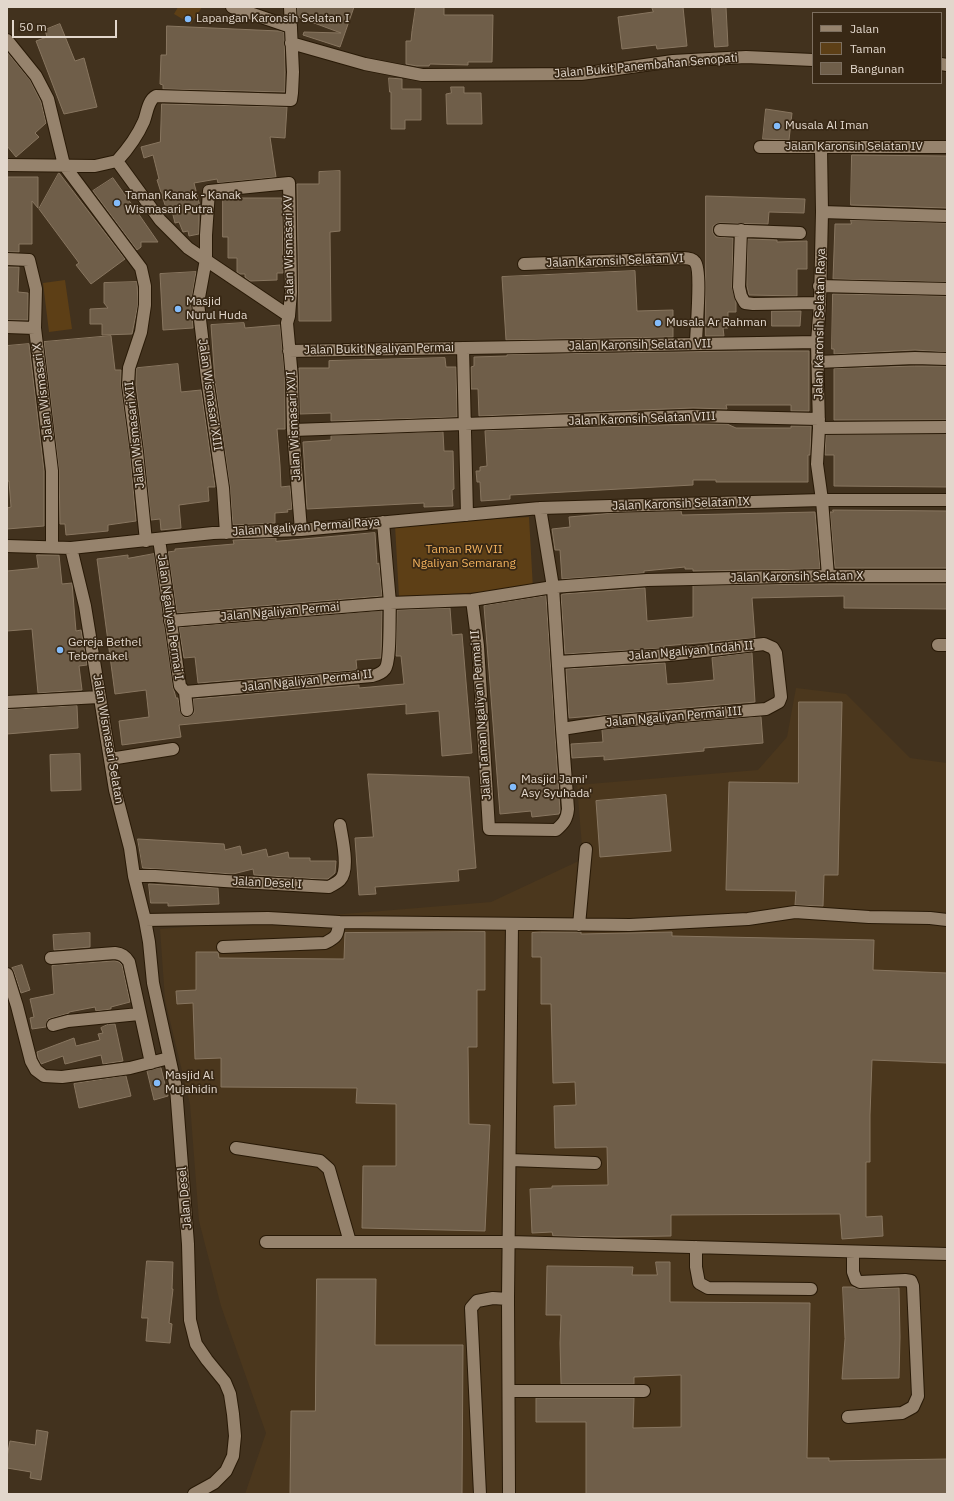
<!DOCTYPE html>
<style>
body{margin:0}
#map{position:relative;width:954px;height:1501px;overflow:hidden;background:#42321e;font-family:"IBM Plex Sans",sans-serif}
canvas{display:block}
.frame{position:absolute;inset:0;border:8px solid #e2d7cc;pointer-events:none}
.legend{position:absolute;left:812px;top:12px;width:130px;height:72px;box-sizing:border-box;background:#382815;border:1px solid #7c6e5e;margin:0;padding:5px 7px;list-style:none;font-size:12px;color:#e2d7cc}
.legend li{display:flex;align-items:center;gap:8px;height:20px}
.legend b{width:20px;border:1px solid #7c6e5e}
.scale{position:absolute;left:12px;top:20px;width:105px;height:18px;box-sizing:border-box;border:2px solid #e2d7cc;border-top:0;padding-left:5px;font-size:12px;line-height:14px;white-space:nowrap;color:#e2d7cc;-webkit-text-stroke:3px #382815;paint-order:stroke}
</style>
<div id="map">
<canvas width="954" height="1501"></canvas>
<div class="frame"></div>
<ul class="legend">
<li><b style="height:5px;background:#96836d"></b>Jalan</li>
<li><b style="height:11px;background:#5d3f16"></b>Taman</li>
<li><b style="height:11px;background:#6f5e49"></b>Bangunan</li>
</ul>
<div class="scale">50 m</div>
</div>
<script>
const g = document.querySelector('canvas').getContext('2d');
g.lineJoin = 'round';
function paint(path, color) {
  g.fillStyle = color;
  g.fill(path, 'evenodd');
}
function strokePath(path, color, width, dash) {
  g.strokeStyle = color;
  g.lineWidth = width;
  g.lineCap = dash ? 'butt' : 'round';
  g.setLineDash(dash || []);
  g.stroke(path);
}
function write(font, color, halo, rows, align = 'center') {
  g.font = font + ' "IBM Plex Sans",sans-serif';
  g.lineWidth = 3.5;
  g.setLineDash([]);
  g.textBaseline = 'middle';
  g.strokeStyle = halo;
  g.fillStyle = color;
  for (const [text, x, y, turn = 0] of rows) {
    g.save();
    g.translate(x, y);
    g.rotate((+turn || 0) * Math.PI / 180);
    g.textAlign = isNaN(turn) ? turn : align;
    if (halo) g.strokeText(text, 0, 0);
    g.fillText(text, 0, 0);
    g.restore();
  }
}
paint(new Path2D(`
 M796 688 846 694 910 758 947 763V1494H245L266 1433 221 1306 199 1221 190 1104 165 1000 160 929 491 902 583 859 577 785 758 770 787 737Z`), '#4b371d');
paint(new Path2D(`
 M178 7H202L191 24 174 14Z
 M65 280 72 329 49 332 43 283Z
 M529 517 533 589 399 597 395 525Z`), '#5d3f16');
const building = new Path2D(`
 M298 7H354L340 47 303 35 304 32 341 33 298 17Z
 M416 7H444V15H493L492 62H468V65L430 64 429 66H417L406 64V41H411L412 31Z
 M652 7H683L687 46 657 49 656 45 622 49 618 17 653 12Z
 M712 7H726L728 46 715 47Z
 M60 24 75 61 84 58 97 107 64 114 36 41 47 37 45 30Z
 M167 26 279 31 284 32 285 72V92L163 89V85L160 84 161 55H166Z
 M7 52 30 80 41 102 46 123 35 133 39 137 16 157 7 146Z
 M389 78 402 79V89H421V120H405V129H391V92H390Z
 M451 87H464V93H481L482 124H447L446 94 451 93Z
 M162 104 287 107 285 138 270 137 276 177 218 183 217 179 194 183 200 206 199 216V234L189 236 188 231 183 232 179 222 175 223 171 207 166 208 157 180 159 179 153 155 144 158 141 147 160 142Z
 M766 109 792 113 789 140 763 139Z
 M852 155 947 156V208L851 205Z
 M340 171V231L330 232 331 321H299L297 184H319V172Z
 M59 173 125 259 91 284 76 265 79 263 39 209Z
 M7 177H38V208L32 201V244H19V252H7Z
 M113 178 140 216 158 242H141V247L137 250 93 191Z
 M706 196 805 199 804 213 769 212 768 224 720 223 716 224 713 226V233L716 237 733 238 732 287 736 302V312H728V328H723L724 336H706Z
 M223 198H282L283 273H277V280L250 281 245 277V274H240L237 272V258H228V237H223Z
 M851 220 947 223V282L833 279 835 224H851Z
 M748 239 777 240V242L807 241V269H797V296L749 295 747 286Z
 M7 267H19L18 292 28 293V320H7Z
 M635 271 637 311 673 310V337L506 340 502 277Z
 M196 272 191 302 193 328 163 330 160 274Z
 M137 282 138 304 132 334 102 335V324H90V309L108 308 104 303V283Z
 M833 294 947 296V352L915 350 834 354V349H832Z
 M772 311H801L800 326H772Z
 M244 323 245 328 280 325 285 378V429H277L280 465 281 487 290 486 292 509 287 510 288 512 275 513V523L233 525 230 487 215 381 211 325Z
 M111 336 115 370H121V386L130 453 136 521 108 525V531L66 535 65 524H60L59 470 44 342Z
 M29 344 44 471V526L7 529V508L11 507 9 481H7V346Z
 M738 351H809V411H791V405H726L727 409 693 408 479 416 478 389H471V367L474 366V357L507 356V355Z
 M445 358 446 367H456L457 417 331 421V413L300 414 299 368H329V361Z
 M178 364 181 392 201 390 215 487H208L209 501 179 505 181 528 161 530 160 519 151 520 144 451 136 385V369L137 368Z
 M915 366H947V420H834V369Z
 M693 424H727L736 428H791V426H811L810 455H808V482H716V480H693V485L510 495V499L481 501 480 482H477L476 471H480V467L487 466 485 431Z
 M443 432 444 451H453L454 489 452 490 453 506 424 507V503L307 509 303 442 331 440V436Z
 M947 434V487L834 486V455H825L826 435Z
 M833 510 947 511V568H835L830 512H833Z
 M681 511 682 515 815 512 820 569 693 571V569H685V567L644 571V573L562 579 560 550H555L552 529 570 527 569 517 613 513Z
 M375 533 377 564 379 563 382 596 177 613 168 552 175 551V549L234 544 233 540 276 538V541Z
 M154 554 173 687 176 698H178L180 711 184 717H188L194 713 193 699 359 685V688L404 684 401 656H396L397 610 450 608 452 635 462 634 472 753 442 756 439 711 406 714V704L179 725 181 737 122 745 119 721 149 717 146 690 115 694 97 559 128 555V558Z
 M37 555H59L62 584 72 583 76 631 81 630 87 665 79 666 82 690 38 693 32 629 7 631V571L38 568Z
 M828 584H947V609L844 608V596L752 598 755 638 664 646V648L565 654 561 595 563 594 645 588 647 621 693 617V586Z
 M546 596 560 811 559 814 532 817 531 811 500 814 484 606Z
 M382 611 381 658 356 660 357 670 198 683 195 657 184 658 179 628Z
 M752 653 755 702 569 718 566 669 665 663 667 684 683 683 714 680 712 658Z
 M799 702H842L838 875H824L823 906 795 905 796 891 726 890 729 782 798 783Z
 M77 706 78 728 7 734V710Z
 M761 717 763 743 704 748V751L604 760V756L572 758 571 744 603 742 602 730Z
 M80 754 81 790 51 791 50 755Z
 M368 774 469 777 476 868 458 870 459 881 375 887 376 894 359 895 355 838 373 837Z
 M666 795 671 851 600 857 596 801Z
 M138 839 224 844 225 850 240 846 242 855 266 849 268 857 288 852 289 858H310V861H336L335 873 328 879H320L254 875 253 869 233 874 143 868Z
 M149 884 218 888 219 904 168 906V903H151Z
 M485 932V990H477V1047H468L469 1124 490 1125 485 1231 362 1228 363 1166H396V1104L356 1103 357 1088 221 1087V1058L195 1059 193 1003 177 1004 176 991 196 990V952H218L219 958 344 959 345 933Z
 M541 932H581V934L672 932V936L874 940 873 970 947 973V1063L872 1060 870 1115V1162H866V1217L882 1216 883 1236 842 1239 840 1214 671 1215V1236L614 1237 553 1236 552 1232 532 1233 530 1189 552 1188V1186L608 1185 607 1147 555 1148 554 1106 576 1105 575 1082 553 1083 551 1004H541V957H532V933Z
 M90 933V947L54 950 53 935Z
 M115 961 119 962 122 965 130 1002 111 1007V1009L96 1011 95 1007 69 1012V1013L48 1019 46 1027 32 1029 30 1018 34 1017 30 999 54 994 52 966Z
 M22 965 30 990 21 993 14 972 12 968Z
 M109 1024H115L123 1061 103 1064 101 1055 65 1064 63 1056 41 1064 38 1058 37 1052 74 1038 76 1046 100 1040 98 1034 103 1033 101 1028Z
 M161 1068 168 1096 154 1100 147 1071Z
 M126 1076 131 1096 79 1108 74 1084Z
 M147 1261 173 1262 172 1289H173L169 1323 172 1324 170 1343 146 1341 148 1318H142Z
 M656 1262H670V1302L810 1303 807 1458H829V1461L947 1459V1494H586V1422H536V1398H634L633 1428 681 1427V1375L634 1377V1384H561L560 1343 561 1315H546L547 1266 633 1267 632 1275H657Z
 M317 1279H376L375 1345H463L462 1494H290L291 1411H315Z
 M843 1287H853L860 1289 899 1288 900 1337 899 1378 842 1379 845 1339Z
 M37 1430 48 1432 41 1480 30 1478 31 1472 7 1468V1457L10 1441 35 1445Z`);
paint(building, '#6f5e49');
strokePath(building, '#887660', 1);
const minor = new Path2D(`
 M232 7 291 27
 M7 40 36 76 48 99 64 165 141 268 145 286V305L141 332 129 368 128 385 137 452 146 541
 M291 43 365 64 422 75 581 74 673 61 746 57 813 60
 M941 64 947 65
 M760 147H947
 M821 147 822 212 820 303 817 342 819 428 817 464 822 500 828 576
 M117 161C128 149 137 137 144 121 147 113 148 100 156 96L291 100 292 93 293 72 290 7
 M7 165 95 166 117 161 160 220 188 248 289 316 287 323 292 378 293 430 301 530
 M822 212 947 216
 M720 230 800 233
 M741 230 739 287 741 296 745 303 753 304 820 303
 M7 259 29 260 36 289 35 328 52 471V547
 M524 264 683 258C687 258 692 258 695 262 702 270 696 330 696 344
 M819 286 947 289
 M7 327 35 328
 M463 348 467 515
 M289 351 817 342
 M817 362 915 358 947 359
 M819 428 947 427
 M293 430 693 416 819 419
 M383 522 390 603 472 600 553 587 540 508
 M226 533 223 488 207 378 198 303 206 259V235L209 191 289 183 291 292 289 316
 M159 539 180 686 185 692
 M7 546 71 548 213 533 301 530 540 508 822 500H947
 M71 548 85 606 115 790 130 848 134 876 145 920 149 942 153 983 176 1088 188 1244 190 1320 196 1344 207 1360 225 1382 230 1394 233 1414 235 1436 233 1456 226 1471 214 1483 194 1494
 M472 600 478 646 489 829 556 830C564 823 567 819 568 809L562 729 553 587 647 580 828 576H947
 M170 621 390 603C389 614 391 662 385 669 382 673 377 675 372 676L185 692
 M938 645H947
 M558 662 669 655 764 644 773 648 776 653 781 697 779 702 766 709 607 722 562 729
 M185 692 187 710
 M7 702 99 697
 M110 759 173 749
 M134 876H155L224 881 329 887C332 885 337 883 340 880 350 870 342 838 340 825
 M145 920 268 918 339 922 630 925 748 919 795 912 869 917 930 918 947 920
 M579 925 586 849
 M223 947 325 943C337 937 338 935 339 922
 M51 958 115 953C122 954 125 956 129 962L151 1063
 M7 974 17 1006 31 1061 36 1070 44 1076 62 1077 130 1068 169 1058
 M53 1025 68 1021 139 1014
 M236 1148 320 1161 329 1169 350 1242
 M510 1160 595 1163
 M266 1242H509L947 1254
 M696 1247V1267L699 1283 708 1288 811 1289
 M509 1391H644
 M848 1417 902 1413 913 1407 918 1396 913 1286 911 1281 905 1280 860 1282 856 1280 853 1272V1252
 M480 1494 471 1308 477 1301 493 1298 508 1299
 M509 1494 508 1299 512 924`);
strokePath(minor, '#281906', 14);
strokePath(minor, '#96836d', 12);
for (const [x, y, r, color] of [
 [188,19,4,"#83bcfb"],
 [777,126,4,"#83bcfb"],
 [117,203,4,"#83bcfb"],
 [178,309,4,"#83bcfb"],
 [658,323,4,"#83bcfb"],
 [60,650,4,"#83bcfb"],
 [513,787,4,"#83bcfb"],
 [157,1083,4,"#83bcfb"]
]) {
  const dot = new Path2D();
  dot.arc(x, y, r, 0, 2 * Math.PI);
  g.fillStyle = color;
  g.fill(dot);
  strokePath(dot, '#382815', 1.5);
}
write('12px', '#e2d7cc', '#382815', [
 ["Lapangan Karonsih Selatan I",196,19],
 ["Musala Al Iman",785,126],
 ["Taman Kanak - Kanak",125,196],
 ["Wismasari Putra",125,210],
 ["Masjid",186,302],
 ["Nurul Huda",186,316],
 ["Musala Ar Rahman",666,323],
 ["Gereja Bethel",68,643],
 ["Tebernakel",68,657],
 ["Masjid Jami'",521,780],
 ["Asy Syuhada'",521,794],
 ["Masjid Al",165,1076],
 ["Mujahidin",165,1090]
], 'left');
write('12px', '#e2d7cc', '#382815', [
 ["Jalan Bukit Panembahan Senopati",646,66,-5],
 ["Jalan Karonsih Selatan IV",854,147],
 ["Jalan Wismasari XV",289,248,-91],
 ["Jalan Karonsih Selatan VI",615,261,-2],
 ["Jalan Karonsih Selatan Raya",820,324,-89],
 ["Jalan Karonsih Selatan VII",640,345,-1],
 ["Jalan Bukit Ngaliyan Permai",379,349,-1],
 ["Jalan Wismasari X",43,392,-97],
 ["Jalan Wismasari XIII",210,395,82],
 ["Jalan Karonsih Selatan VIII",642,419,-2],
 ["Jalan Wismasari XVI",294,426,-93],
 ["Jalan Wismasari XII",135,435,-96],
 ["Jalan Karonsih Selatan IX",681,504,-2],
 ["Jalan Ngaliyan Permai Raya",306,527,-4],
 ["Jalan Karonsih Selatan X",797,577,-1],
 ["Jalan Ngaliyan Permai",280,612,-5],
 ["Jalan Ngaliyan Permai I",170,617,82],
 ["Jalan Ngaliyan Indah II",691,651,-5],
 ["Jalan Ngaliyan Permai II",307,681,-6],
 ["Jalan Taman Ngaliyan Permai II",481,715,-94],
 ["Jalan Ngaliyan Permai III",674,717,-5],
 ["Jalan Wismasari Selatan",108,739,80],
 ["Jalan Desel I",267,883,3],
 ["Jalan Desel",185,1198,-95]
]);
write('12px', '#f3b25e', '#382815', [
 ["Taman RW VII",464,550],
 ["Ngaliyan Semarang",464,564]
]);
</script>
